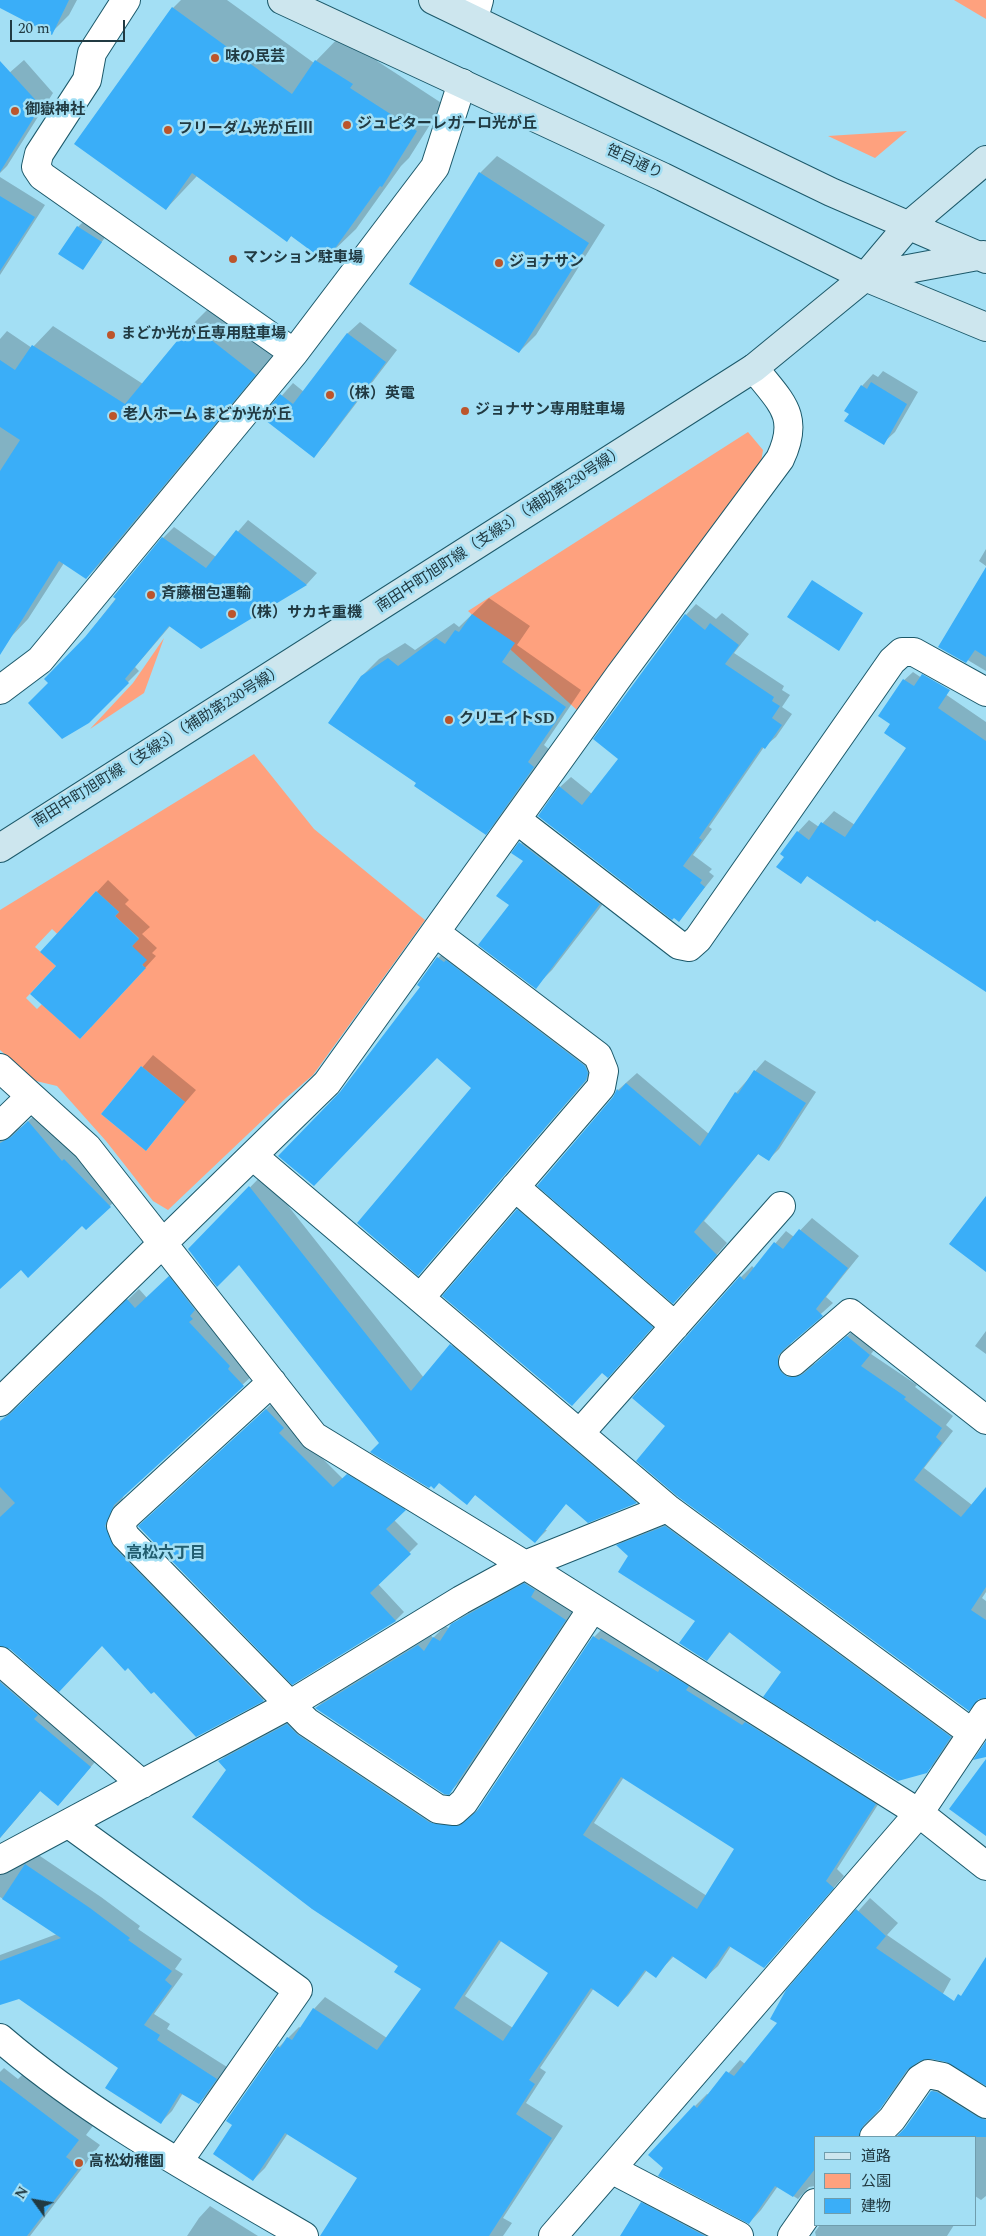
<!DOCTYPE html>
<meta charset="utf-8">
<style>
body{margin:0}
#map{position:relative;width:986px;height:2236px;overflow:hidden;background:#a3dff4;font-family:Spectral,"Noto Sans JP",serif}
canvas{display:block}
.legend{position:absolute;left:814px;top:2136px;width:162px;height:90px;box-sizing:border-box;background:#a3dff4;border:1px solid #6f9dad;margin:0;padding:6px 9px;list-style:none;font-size:15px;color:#213a42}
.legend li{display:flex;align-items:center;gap:10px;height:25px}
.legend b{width:25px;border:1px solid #6f9dad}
.north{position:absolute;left:10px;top:2176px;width:50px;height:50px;-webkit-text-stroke:4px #a3dff4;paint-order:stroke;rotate:302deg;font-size:14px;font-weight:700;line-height:20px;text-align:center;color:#213a42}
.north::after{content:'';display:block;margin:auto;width:18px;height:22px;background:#213a42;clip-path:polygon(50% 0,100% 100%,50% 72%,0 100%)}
.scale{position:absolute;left:10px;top:20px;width:115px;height:22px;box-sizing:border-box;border:2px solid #213a42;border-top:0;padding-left:6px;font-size:15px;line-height:18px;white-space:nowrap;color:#213a42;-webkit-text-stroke:4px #a3dff4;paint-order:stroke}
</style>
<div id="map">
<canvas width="986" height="2236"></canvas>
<ul class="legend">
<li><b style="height:6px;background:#cde6ee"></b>道路</li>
<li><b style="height:14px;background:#fea17e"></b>公園</li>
<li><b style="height:14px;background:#3aaef8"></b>建物</li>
</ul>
<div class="north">N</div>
<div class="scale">20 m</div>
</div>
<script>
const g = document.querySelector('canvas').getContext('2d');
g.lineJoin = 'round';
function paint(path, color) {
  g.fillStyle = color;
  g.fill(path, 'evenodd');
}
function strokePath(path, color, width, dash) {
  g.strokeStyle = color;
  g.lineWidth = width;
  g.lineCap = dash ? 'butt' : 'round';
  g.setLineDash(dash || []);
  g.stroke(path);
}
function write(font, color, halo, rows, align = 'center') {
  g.font = font + ' Spectral,"Noto Sans JP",serif';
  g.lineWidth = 5;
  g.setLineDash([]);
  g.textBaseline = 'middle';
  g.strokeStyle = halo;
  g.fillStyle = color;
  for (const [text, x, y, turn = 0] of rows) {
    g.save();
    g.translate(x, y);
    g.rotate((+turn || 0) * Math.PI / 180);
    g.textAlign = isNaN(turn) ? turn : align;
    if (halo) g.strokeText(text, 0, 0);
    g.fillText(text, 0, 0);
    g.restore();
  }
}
paint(new Path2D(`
 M954 0H986V19Z
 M907 131 875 158 828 136Z
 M748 432 763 450 761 462 578 711 468 611Z
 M164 638 144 693 90 729 133 683Z
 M254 754 314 829 425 920 313 1075 286 1098 168 1210 153 1201 106 1141 57 1086 36 1081 0 1050V910ZM96 891 119 912 115 916 139 938 132 946 145 969 80 1039 42 1004 37 1009 26 998 56 966 35 947 52 929 72 948V917ZM141 1066 185 1102 146 1151 101 1114Z`), '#fea17e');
paint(new Path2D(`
 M0 0H77L69 15 51 33 0 7Z
 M181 0H227L314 63 343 33 379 57 377 61 443 104 409 158 401 166 356 229 328 256 292 235 287 241 197 176 166 209 173 8Z
 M24 60 53 93 7 166 0 173V81Z
 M497 156 605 225 536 335 519 352 480 173Z
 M0 177 45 205 0 275Z
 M84 221 106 236 83 268 78 227Z
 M212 305 275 354 106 558 86 578 64 563 28 619 9 639 0 631V339L7 331 32 348 53 326 143 384 192 325Z
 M360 322 397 350 325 444 314 456 263 417 293 383 304 392 348 333Z
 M883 371 918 392 895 432 883 443 850 413 862 386 873 374 878 377Z
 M248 520 317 573 307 584 201 647 170 626 135 667 139 671 88 722 50 683 163 538 174 527 216 557Z
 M986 549V566L979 561Z
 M986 569V671L941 644Z
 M489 598 530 626 517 645 581 690 544 745 550 750 502 817 486 833 417 782 362 676 379 659 405 643 415 650 454 623 459 627Z
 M696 604 716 619 722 613 749 634 734 653 784 686 782 690 790 695 782 707 792 714 776 737 764 747 709 827 712 829 693 855 712 869 709 872 714 876 679 920 560 787 571 777 592 794 620 759 686 615Z
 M913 672 986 722V991L808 875 801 882 785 857 798 832 809 820 819 827 834 811 855 825 907 748 892 724 901 683Z
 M537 826 616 887 552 970 535 987 511 905 525 861 513 853Z
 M108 880 129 900 125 904 150 927 142 934 157 948 152 953 156 956 91 1027 58 966 42 951Z
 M450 947 598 1067 418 1274 473 1088 437 1056 341 1093 422 987 438 958Z
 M153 1055 196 1090 145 1149 102 1114Z
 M765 1060 816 1092 779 1149 768 1160 759 1153 704 1221 727 1243 684 1292 614 1098 618 1090 637 1073 709 1134 736 1093Z
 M35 1115 121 1195 86 1229 82 1224 21 1268 0 1287V1126L8 1131H15L23 1126Z
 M263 1174 424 1378 464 1332 649 1489 636 1502 589 1521 569 1499 544 1530H547L535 1542 476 1494 467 1503 440 1482 381 1443 239 1263 190 1249Z
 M528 1199 663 1316 619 1365 602 1372 518 1210Z
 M812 1218 859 1256 826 1297 833 1303 791 1341 789 1352 808 1366 816 1363 860 1325 880 1343 871 1354 917 1385 915 1387 953 1416 946 1425 953 1431 924 1468 972 1505 986 1489V1592L982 1598 986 1601V1696L667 1426 741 1277 752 1266 754 1268 786 1231 794 1237Z
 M180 1266 254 1374 124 1495 116 1514 274 1689 263 1700 196 1736 154 1690 102 1645 11 1648 0 1645V1421L23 1402 139 1289 147 1298Z
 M986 1331V1354L975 1346Z
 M275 1401 287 1423 343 1479 356 1466 413 1501 394 1520 418 1544 378 1584 404 1612 396 1620 293 1683 148 1518Z
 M676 1516 961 1726 938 1761 926 1772 783 1672 730 1632 707 1660 697 1621 618 1545 628 1535Z
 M536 1573 576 1608 460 1782 448 1793 317 1707 327 1697 430 1634 433 1638 445 1626 450 1629 464 1614Z
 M605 1626 886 1792 837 1869 844 1876 764 1967 731 1946 718 1966 706 1977 674 1956 655 1976 647 1970 629 1994 618 2006 594 1988 540 2068 546 2072 526 2103 563 2126 503 2218 512 2223 503 2236H341L358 2178 288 2133 265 2168 253 2180 234 2125 279 2047 299 2027 301 2028 314 2009 325 1997 387 2038 422 1989 400 1966 220 1761 231 1750 299 1713 441 1811 471 1815 481 1807 594 1637ZM624 1777 736 1849 707 1896 594 1823ZM502 1940 549 1973 513 2028 465 1996Z
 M0 1661 101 1755 58 1805 41 1790 0 1838Z
 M37 1854 101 1897 140 1926 138 1929 182 1959 175 1969 183 1974 154 2014 170 2024 167 2029 227 2067 210 2092 199 2103 183 2093 172 2111 161 2122 120 2068 19 1997 0 2004V1955L57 1934 0 1897V1859Z
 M870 1898 898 1923 887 1935 951 1979 939 2001 986 2031 947 2060 930 2057 917 2061 871 2120V2128L878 2137H815V2186L809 2187 798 2199 778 2186 761 2210 749 2223 695 2106 707 2094 709 2095 740 2060 745 2064 779 2023 787 1991Z
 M31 2066 99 2118 86 2135 100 2145 30 2236H0V2072L4 2068 18 2079Z
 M945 2079 986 2109V2196L981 2200 975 2196V2137H896L906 2129 932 2091Z
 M654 2192 738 2236H621L642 2203Z
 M210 2206 258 2236H187L199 2218Z
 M820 2225H954L947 2236H816L815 2232Z`), '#0003');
paint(new Path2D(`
 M0 0H69L52 35 0 8Z
 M172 7 292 94 315 60 353 84 350 88 417 131 382 187 380 186 328 258 321 252 318 256 291 236 287 242 192 173 166 210 74 144Z
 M0 61 41 106 0 172Z
 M479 172 589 243 519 353 409 284Z
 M0 196 35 217 0 271Z
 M77 226 102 242 83 270 58 254Z
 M191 324 256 375 86 579 59 561 0 655V471L20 440 0 427V360L15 370 32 345 125 404Z
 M347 333 386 362 314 458 261 417 280 394 293 404Z
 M871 382 907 404 884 445 844 421 849 414 844 411 861 385 867 389Z
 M236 530 307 585 201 649 169 626 125 679 129 683 89 723 62 739 28 703 48 683 44 679 85 637 116 599 113 597 162 537 206 568Z
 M986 567V657L975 650 966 663 938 647Z
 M812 580 863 613 839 651 787 617Z
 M472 614 515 643 502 662 566 707 528 762 534 767 486 835 414 786 416 783 328 723 361 676 388 658 398 666 436 638 445 644 455 630 459 632Z
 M685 614 705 630 710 623 739 645 725 664 774 697 772 701 780 706 772 718 782 725 765 749 762 747 699 838 702 840 683 866 702 880 700 883 705 887 679 922 674 918 672 920 538 816 559 786 582 805 618 759 593 739Z
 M922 674 950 690 938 708 986 741V992L877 920 875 922 807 876 801 884 776 867 784 857 780 854 797 831 809 840 821 822 845 837 906 748 884 733 890 724 878 716 903 679 914 686Z
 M519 842 600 904 536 989 478 945 509 905 496 896 523 861 511 853Z
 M96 891 119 912 115 916 139 939 132 946 147 960 142 965 146 968 80 1039 30 994 56 966 40 952Z
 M437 957 444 962 446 960 585 1066 588 1073 586 1080 418 1276 357 1223 471 1088 437 1058 314 1186 278 1156 340 1092 420 987 417 985Z
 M141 1066 185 1102 146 1151 101 1114Z
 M754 1070 806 1103 769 1161 758 1154 694 1232 717 1255 673 1304 537 1186 613 1097 617 1089 619 1091 626 1083 700 1146 735 1092 738 1094Z
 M28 1121 62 1161 64 1159 111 1207 86 1230 82 1226 28 1278 21 1270 0 1289V1143L11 1137Z
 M249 1186 411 1391 450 1344 637 1503 588 1523 566 1504 535 1543 475 1495 467 1505 439 1483 434 1489 431 1486 429 1488 370 1452 379 1443 239 1265 217 1287 188 1249Z
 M986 1196V1272L949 1244Z
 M517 1209 653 1327 608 1378 602 1373 572 1406 442 1296Z
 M799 1229 848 1268 816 1309 823 1316 783 1350 778 1356V1364L781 1372 788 1377H795L803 1374 847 1336 870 1355 861 1366 906 1397 904 1399 942 1428 936 1437 942 1443 914 1480 961 1517 986 1487V1587L971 1610 986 1620V1698L979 1699 969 1711 677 1496 636 1461 665 1426 632 1398 740 1276 744 1280 774 1242 783 1249Z
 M169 1276 195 1310 190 1316 193 1319 189 1322 230 1366 228 1369 244 1386 114 1505 105 1526 114 1547 264 1701 196 1737 154 1692 151 1694 128 1668 125 1671 102 1646 59 1692 10 1649 0 1646V1517L15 1503 0 1487V1421L11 1413 127 1299 135 1308Z
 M266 1409 284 1428 279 1433 333 1487 347 1474 406 1510 386 1529 411 1554 370 1593 396 1621 292 1685 138 1526Z
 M665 1526 951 1737 927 1773 898 1781 763 1697 781 1672 729 1632 707 1661 679 1643 695 1621 618 1572 628 1556 616 1545Z
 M524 1583 535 1590 531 1597 566 1620 449 1795 444 1794 315 1708 418 1645 424 1651 433 1637 440 1641 451 1624Z
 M593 1636 599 1640 601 1638 658 1672 660 1669 689 1686 686 1690 742 1725 745 1722 876 1804 826 1881 834 1888 764 1968 729 1946 706 1979 672 1956 656 1978 645 1970 618 2007 591 1988 529 2080 535 2084 516 2114 552 2138 489 2236H320L357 2178 285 2133 253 2181 213 2154 232 2125 226 2121 278 2046 280 2048 287 2037 292 2040 313 2008 377 2050 421 1989 394 1972 398 1966 312 1909 192 1817 226 1770 218 1761 287 1724 298 1735 429 1822 436 1824 459 1826 477 1811ZM621 1777 734 1849 697 1909 583 1835ZM499 1940 548 1973 503 2041 454 2008Z
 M0 1682 38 1715 34 1719 91 1767 58 1806 40 1791 0 1838Z
 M986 1741V1757L973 1760Z
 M986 1759V1836L949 1809Z
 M25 1864 90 1908 130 1938 128 1940 172 1971 165 1980 172 1986 144 2025 160 2035 157 2040 217 2079 199 2104 180 2093 161 2124 105 2088 118 2068 19 1999 0 2005V1961L61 1938 2 1899Z
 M856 1909 886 1936 876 1948 954 2001 958 1994 961 1996 986 1957V2086L946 2062 931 2059 920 2061 907 2070 880 2109 863 2126 859 2137H815V2169L793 2197 775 2186 749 2224 658 2176 663 2168 648 2155 694 2105 697 2108 726 2071 734 2076 777 2023 770 2019 786 1990Z
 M0 2080 79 2140 66 2157 80 2167 27 2236H0Z
 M931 2091 937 2092 978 2117 986 2120V2137H896L905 2128Z
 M641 2202 705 2236H620Z`), '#3aaef8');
const street = new Path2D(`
 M126 0 92 53 87 80 39 154 36 167 42 176 294 353
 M474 18 479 0
 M0 690 40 660 294 353 435 167 462 83
 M517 820 679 945 689 947 698 939 892 661 902 652H914L986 692
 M0 1068 87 1147 314 1436 525 1565 919 1813 986 1866
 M0 1126 30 1097
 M253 1156 667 1508 972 1733
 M515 1187 675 1326
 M420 1298 601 1087 604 1071 598 1056 436 933
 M793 1362 850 1313 986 1420
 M272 1382 125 1517 121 1526 125 1536 307 1722 438 1809 454 1811 464 1802 592 1609
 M0 1402 327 1083 619 676 780 459C801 415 780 402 754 368
 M580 1433 781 1206
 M0 1661 142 1784
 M69 1824 298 1990 178 2162
 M0 1860 289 1705 461 1600 525 1565 667 1508
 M0 2038C92 2117 200 2175 304 2236
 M874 2137 892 2119 920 2079 928 2074 943 2077 986 2104
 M611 2169 739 2236
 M553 2236 919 1813 986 1713
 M792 2236 815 2203`);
const secondary = new Path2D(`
 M282 0 663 177 865 277 986 327
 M433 0 831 192 986 259
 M865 277 983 255
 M0 848 754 368 865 277 908 226 986 160`);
strokePath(street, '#1c596a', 30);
strokePath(secondary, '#1c596a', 30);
strokePath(street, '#fff', 28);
strokePath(secondary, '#cde6ee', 28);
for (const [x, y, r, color] of [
 [215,58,5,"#bc552b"],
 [15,111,5,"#bc552b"],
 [347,125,5,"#bc552b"],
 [168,130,5,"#bc552b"],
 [233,259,5,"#bc552b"],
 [499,263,5,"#bc552b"],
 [111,335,5,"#bc552b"],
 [330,395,5,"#bc552b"],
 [465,411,5,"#bc552b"],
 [113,416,5,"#bc552b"],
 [151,595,5,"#bc552b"],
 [232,614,5,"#bc552b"],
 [449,720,5,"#bc552b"],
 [79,2163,5,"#bc552b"]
]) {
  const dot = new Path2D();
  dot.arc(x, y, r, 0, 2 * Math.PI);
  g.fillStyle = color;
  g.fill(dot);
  strokePath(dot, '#a3dff4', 2);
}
write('bold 15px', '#213a42', '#a3dff4', [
 ["味の民芸",225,58],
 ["御嶽神社",25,111],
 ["ジュピターレガーロ光が丘",357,125],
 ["フリーダム光が丘Ⅲ",178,130],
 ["マンション駐車場",243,259],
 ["ジョナサン",509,263],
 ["まどか光が丘専用駐車場",121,335],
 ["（株）英電",340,395],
 ["ジョナサン専用駐車場",475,411],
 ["老人ホーム まどか光が丘",123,416],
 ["斉藤梱包運輸",161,595],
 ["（株）サカキ重機",242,614],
 ["クリエイトSD",459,720],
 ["高松幼稚園",89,2163]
], 'left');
write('15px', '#213a42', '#a3dff4', [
 ["笹目通り",634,163,25],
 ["南田中町旭町線（支線3）（補助第230号線）",501,530,-33],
 ["南田中町旭町線（支線3）（補助第230号線）",159,747,-32]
]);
write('bold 16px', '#215d6f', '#a3dff4', [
 ["高松六丁目",166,1555]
]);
</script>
